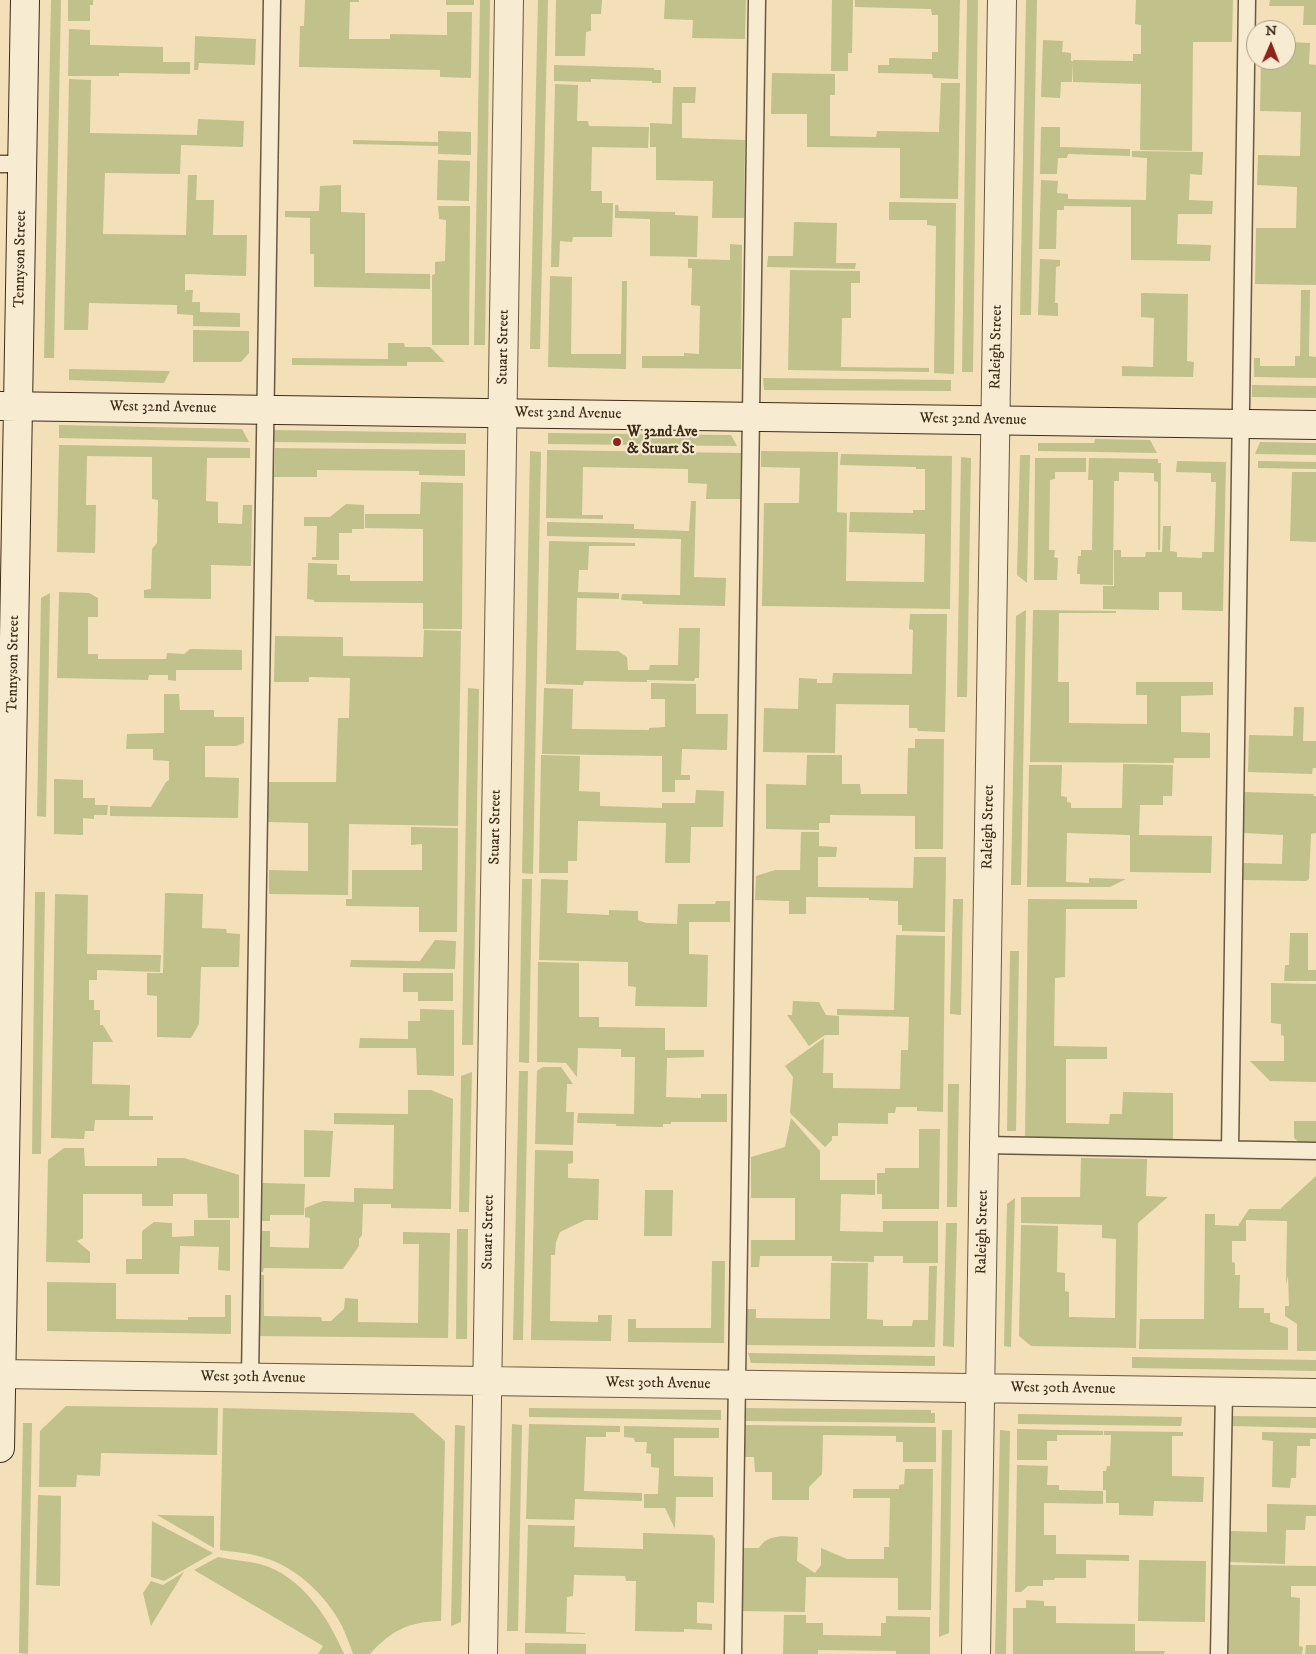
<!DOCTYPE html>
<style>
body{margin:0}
#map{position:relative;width:1316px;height:1654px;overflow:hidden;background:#f3e0b8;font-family:"IM FELL DW Pica",serif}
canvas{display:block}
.north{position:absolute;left:1246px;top:20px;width:50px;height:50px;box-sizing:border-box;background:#f7ebd1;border:1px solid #ad9f88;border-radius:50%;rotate:1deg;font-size:14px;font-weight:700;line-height:20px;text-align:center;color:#3d2c1a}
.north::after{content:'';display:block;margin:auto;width:18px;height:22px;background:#8f2418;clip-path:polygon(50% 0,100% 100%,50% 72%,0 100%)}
</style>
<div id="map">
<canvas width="1316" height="1654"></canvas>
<div class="north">N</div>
</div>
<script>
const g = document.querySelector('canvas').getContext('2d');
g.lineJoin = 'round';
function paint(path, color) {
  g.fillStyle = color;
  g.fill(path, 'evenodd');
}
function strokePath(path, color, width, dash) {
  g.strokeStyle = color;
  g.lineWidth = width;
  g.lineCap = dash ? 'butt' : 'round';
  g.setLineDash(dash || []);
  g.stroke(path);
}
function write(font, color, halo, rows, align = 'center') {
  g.font = font + ' "IM FELL DW Pica",serif';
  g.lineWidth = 4;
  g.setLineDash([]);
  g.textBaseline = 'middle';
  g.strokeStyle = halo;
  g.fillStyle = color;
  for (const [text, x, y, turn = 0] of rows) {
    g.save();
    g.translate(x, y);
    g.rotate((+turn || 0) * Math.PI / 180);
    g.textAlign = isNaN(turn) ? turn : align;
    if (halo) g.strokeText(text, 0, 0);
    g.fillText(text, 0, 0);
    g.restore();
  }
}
paint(new Path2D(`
 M51 0H61L54 358H44Z
 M68 0H93V5H90V21H68Z
 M305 0H359V2H350L349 39H390V34L447 35V12H472L471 78 440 77V70L299 67 300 26H304Z
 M446 0H474V5H446Z
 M480 0H490L485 345H474Z
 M538 0H548L540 349H530Z
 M556 0H602L601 14H591V31L586 32 585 56H555Z
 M665 0H746L745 39 692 38 693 20 664 19Z
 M832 0H853L852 53H848V71H831Z
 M855 0H960L958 79 933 78 932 74 878 73V65H889V58L932 59V52H938V15H932L931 9 855 7Z
 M967 0H978L973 372H962Z
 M1026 0H1037L1031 315H1020Z
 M1136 0H1233L1232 42H1193L1192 151 1140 150 1141 84 1073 82V60L1133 61V54H1141V25L1135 24Z
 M1270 0H1316V25H1303L1304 6H1269Z
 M69 29 90 30V45L163 47V62H190V74L119 73V76H68Z
 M195 36 256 39 255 65 199 63 198 70H194Z
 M1043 40 1063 41 1062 52 1071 53V61H1073L1072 82H1061L1060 98 1041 97Z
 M1286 42 1310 43 1309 64 1316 65V285L1255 284 1256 228H1296L1297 187 1257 185 1258 155 1300 156 1301 112 1260 111 1261 60H1286Z
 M554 65 654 68V70H661V83H652V81L591 79V82L554 81Z
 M772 73 835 74V95H830V136L876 137 877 131 939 132 941 83H960L958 199 900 198V148L807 147V114H771Z
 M69 79 91 80 90 133 197 135 198 119 244 121 243 147 181 145 180 174 105 173 103 234 186 235 188 175H197L196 200H214L213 235H247L246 276 185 274V293L186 290H193L192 302H200V312L240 313V327L193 326V315L177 314V305L89 303 88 330H64Z
 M555 84 578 85 577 121H588L589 126 649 127 648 148 592 147 591 191H602V203H613L612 237H573L572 242 560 241 559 267H551Z
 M673 87H696L695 103H682V138L745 140 744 218H712L713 181 656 180V147H650V123L672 124Z
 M1041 127H1060V147L1130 149V156L1068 154 1067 158H1058L1057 174H1040Z
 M438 131 471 132V155L438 154V146L353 144V140L438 142Z
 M1132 151 1203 152 1202 175 1190 174 1189 200 1213 201 1212 214H1178L1177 244 1211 245 1210 261 1131 260V207L1064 206V210H1057L1056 249H1039L1041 180 1058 181 1057 193 1068 194V199L1146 200 1147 158 1132 157Z
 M438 160 470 161 469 201 437 200Z
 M341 185V212L365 213V273L430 274V289L314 287V254H310V218L285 217V211H319L320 186Z
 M889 202 956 203 954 374 934 373 936 226 927 225V220H889Z
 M615 205H618L619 211 675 212V215L698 216 697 257 650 256V219L615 218Z
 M438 206H470L469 345H432V275L435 274V262L445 261 446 220 439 219Z
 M794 222 837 223 836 263H856L855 269 767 267 768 256H793Z
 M730 244 742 245 741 369 642 368V356H684V353L699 354 700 306 691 305 692 268H688V259L730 260Z
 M1040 259 1060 260V266L1056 267 1055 303H1058V316L1038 315Z
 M790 270 860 271V283H851V318H842L841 367 929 368V372L788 370Z
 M550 276 572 277 571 354H621L622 281H627L626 369 548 367Z
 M1301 290H1310L1309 356 1316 357V378L1254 377V358H1260V366H1295V356H1300Z
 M1141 293 1188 294 1187 361 1194 362 1193 377 1122 376V366L1153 367 1154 318 1141 317Z
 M193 330 249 331V353L241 362H193Z
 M388 343H404L405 347H430L445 362H407V366L292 365V358L388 359Z
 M69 369 170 371 164 383 69 380Z
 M763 378 951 380V391L764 390Z
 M1252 385 1316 386V398L1252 397Z
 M59 425 242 429 249 442 59 438Z
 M274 430 466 433V444L274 442Z
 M548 433 731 435 737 446 548 444Z
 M1095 439 1150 440 1157 453 1038 451V443H1094Z
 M1260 442 1316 443V455L1255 454Z
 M59 445 250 448V458H207L206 501 218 502V523L242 524 243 505H252L251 566 211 565V599L144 598V590L151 589 152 549 157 543 158 500 152 499V457L87 456 86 505H96L95 553 57 552Z
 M275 448 465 450V476L419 475V471L317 470V477H274Z
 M547 450 741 453 740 499H706L707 484 688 483V469L583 467 582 515H603V519L546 518Z
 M530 451 541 452 533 874 522 873Z
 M761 451 838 452 837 512 847 513 846 581 924 582 925 534 849 532 850 512 913 513V510H925V469H916V467L840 465 841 454 952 456 950 609 762 606 764 503H799L800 468 761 467Z
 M1020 455H1030L1027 583 1017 575Z
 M961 457 971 458 967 697H957Z
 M1035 458H1086V472H1055V479L1050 480 1049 550H1055L1054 557 1058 558 1057 580H1034Z
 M1089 458 1158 459V463H1161L1160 550H1158V482L1154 481V473L1119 472V481H1114L1113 585 1080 584V574H1077L1078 556H1081V550H1092L1093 480H1088Z
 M1177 461 1226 462 1223 611 1182 610V592H1159V610L1103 609V586H1114V550H1121V557H1145L1146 552H1162L1163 526H1171L1170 551 1177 552V557L1202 558V552H1214L1216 482H1211V473L1176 472Z
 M1258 461 1316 462V469L1258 468Z
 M1292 472H1316V542L1290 541Z
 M421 482 463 483 462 629H423V603L314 602V600L307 599 308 563 337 564V575H350V581H423V529L365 528V514H420Z
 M691 501H696L694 577 726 578 725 606 643 604 642 601 621 600 622 594 680 595 681 539 547 536V522L634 524V529L689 531Z
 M346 504 364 505V529H352V533H339V560H312V557H316L317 526H304V517H330Z
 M549 541 635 543V546H589L588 570H579L578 592 619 593V599L577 598 576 650 618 651 627 657 628 670H649L650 665H678L679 628H700L699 678H695L694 681 647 680V682L584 681 583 685 546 684Z
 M59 592 89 593 98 598V617H88V654H98V659H166L167 653 184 654 190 649 242 650V670H176V681L168 680V675H149L148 680 57 678Z
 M50 593 46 817 37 816 41 598Z
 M1026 610 1021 885H1011L1016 616Z
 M1033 610 1116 611V613H1059L1058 682H1069V723L1147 724V695H1136V682H1213V695L1181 696V732L1210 733V758H1174V763L1030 762Z
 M910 614H947L945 732 918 731 917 728H909V705L836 704 835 753 763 752 764 708 798 709 799 678 817 679V683H832L833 673 912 674 913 630 909 629Z
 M424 630 461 631 458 826 349 824 348 895 269 894V870L308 871V823L267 822 268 782H336L338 718H349L350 678 309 677V682H274L275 636 343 637V656L423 657Z
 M651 683 696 684V714H728L727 750 682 749 681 775H690V780H675V792H662V756L542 754 544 688 573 689 572 729 649 730V728L665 727V699H651Z
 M468 688 479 689 473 1045H462Z
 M164 694H179L180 710H214V717H244V743L236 746H205V777L239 778 238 818 110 816V806L151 807 166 782 169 780V761L153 760V749H126L127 734 164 733Z
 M1294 707H1304L1303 741H1316V768H1313L1312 774 1248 772 1249 735 1293 736Z
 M915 739H944L943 849H915V816L830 815V823H819V830L766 829V784L806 785 807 755H842V784H860L861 794H907L908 748H915Z
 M541 755 580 756 579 791 600 792V806L662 808V803H695L696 790 724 791 723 827H691L690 863H665L666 823 578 821 577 861H568V873H539Z
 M1123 764 1173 765 1172 796H1163V805H1140L1139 835 1212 836 1211 873 1130 872V835L1067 833 1066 882 1089 883V878L1126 879 1110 887H1027L1029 765H1062L1061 796 1067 797V802L1071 803V808H1122Z
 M54 779 83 780V798H95V805H108L107 815H94V819L83 818V835L54 834Z
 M1244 792 1314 794 1313 796H1316V833L1311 834 1309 879 1306 881 1243 880V863L1282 864 1283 835 1243 833Z
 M411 827 458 828 457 932H419V907L346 906V899H352V870H422V844L411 845Z
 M801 832H819V846L837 847 836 857H818V887L913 888 914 857H946L945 932 902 931V925H898V901L869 900V898L806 897V914H789V901L755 900 756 876 775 870H800Z
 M522 879H532L529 1063 519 1062Z
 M541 879 568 880 567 913 609 915V910L638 911V920L646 923 677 924 678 904H715L716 901H730V922H689V954L708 955 707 1007 635 1006 636 987 628 986V962L539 960Z
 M35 892H45L41 1154H32Z
 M165 893 203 894 202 928 226 929 227 933 240 934 239 967H201L199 1024 191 1038 157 1037V996L147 995V973H163Z
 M55 894 88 895 87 954 161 955 160 972 97 970V980H89V1000H94V1010H100V1025H103L113 1042H93L92 1084 130 1085 129 1116H153V1120H95L94 1131H85L84 1139 51 1138Z
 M953 899H963L961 1015 950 1014Z
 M1028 899 1137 900V909H1066L1065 977 1055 978 1054 1046 1107 1047V1059H1066V1123L1109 1124 1110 1114H1122L1123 1092 1173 1093V1140L1025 1138Z
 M1290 933H1308V970H1316V981H1284L1285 965H1289Z
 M896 935 945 936 943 1112 917 1111V1107H896L895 1113H888V1124L838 1123V1136H832V1140L825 1147 790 1113 793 1077 785 1066 824 1038 823 1073H833V1088L900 1089 901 1050H908L909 1017 837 1015V1009L894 1010Z
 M435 940 456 941 455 969 350 967 351 960 420 961Z
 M1010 951H1019L1016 1131H1007Z
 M538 962 579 963V1017H599V1027L665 1028V1050H704V1057L667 1058 666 1097 701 1098V1094H727V1122H671V1124H663V1127L616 1126V1124L577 1123 578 1113 634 1114 635 1057H621V1049L578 1048 577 1077 566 1063 537 1062Z
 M403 973H453V1001H418V992H403Z
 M1271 983 1316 984V1082L1270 1081 1250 1061H1284V1036L1281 1035V1024L1271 1023Z
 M793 1001 819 1002 826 1015 839 1016V1035H825L809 1046 787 1015H792Z
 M420 1009 454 1010V1076L417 1075 416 1048H359L360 1038 408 1039V1021H420Z
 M543 1067H561L573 1084H567L566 1112H574L573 1145 535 1144 537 1071Z
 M519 1071H528L523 1340H513Z
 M472 1072 469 1212H459L461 1076Z
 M948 1084H959L957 1207H947Z
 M408 1090H431L453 1099 451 1209 391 1208V1204H363L362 1235 359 1239V1246L343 1269 264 1268 263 1272H258L259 1231H270V1247L309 1248 310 1218 305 1217V1208L323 1201 354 1202V1188L393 1189 394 1125 334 1124V1113L408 1114Z
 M791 1118 820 1151V1180H875V1195L841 1194 840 1231 883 1232V1221H938V1263H903V1256H874V1262L832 1261V1256H760L759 1267H751V1240H795V1198H751V1157L785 1147Z
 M1294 1121H1316V1146H1303L1294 1138Z
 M919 1129H940L939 1209H882V1194H877V1173H885V1168H919Z
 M304 1130 333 1131 330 1177H304Z
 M64 1148H84L85 1166H157V1158H184L239 1175V1218H208L207 1194H173V1206H142V1194H83V1238L77 1241 90 1252V1263L46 1262 48 1160Z
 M535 1150 573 1151V1163L568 1164V1178L599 1179 598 1220H585L560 1232 556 1242 555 1255H551L550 1321 598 1322V1315H612L611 1341 531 1340Z
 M1081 1158 1147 1159 1146 1196 1168 1197 1138 1223 1136 1348 1031 1346 1019 1336 1021 1225 1058 1226 1057 1272 1065 1273V1291L1069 1292V1317L1115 1318 1116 1239 1102 1238V1225L1021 1223V1197H1080Z
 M1316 1176V1351H1297V1324L1285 1316V1306H1289L1288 1276 1286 1284 1287 1221 1246 1220V1241H1232V1262L1235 1263V1275H1240L1239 1308H1264V1313H1270V1322L1288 1328V1350L1139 1349 1140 1319H1204L1205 1214H1215V1225L1238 1226 1249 1209H1280Z
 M261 1183 305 1184 304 1215H270V1221H260Z
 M645 1190H673L672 1236H644Z
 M1015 1198 1011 1347 1004 1346 1007 1204Z
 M194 1220H230V1271L218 1270 219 1247 180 1246 179 1274H126V1259H142V1231L154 1222 172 1223V1237L194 1236Z
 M946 1223H957L954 1347 943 1346Z
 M457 1229H468L467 1339H456Z
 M403 1232 450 1233 448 1338 256 1336 257 1275H264V1316L321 1317 322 1321H331L344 1309 345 1298 358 1299V1322L418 1323 419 1244H403Z
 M712 1261H725L724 1343 628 1342V1319H636V1328H711Z
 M831 1263H868L867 1319 883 1320V1326H912L913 1320H928L929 1266H937L935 1347 745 1345 746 1309H756V1318L830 1319Z
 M47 1282 116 1283V1319L188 1320V1317H225V1295H231V1334L47 1331Z
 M748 1353 935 1356V1366L751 1363Z
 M1132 1357 1316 1360V1371L1132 1368Z
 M66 1406 218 1408 217 1455 101 1453 100 1476 77 1475 76 1487H39L40 1431Z
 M223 1408 413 1413 445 1441 441 1621C408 1622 392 1630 370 1654H353C350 1645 346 1635 342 1626 326 1595 295 1566 262 1557 249 1553 234 1552 220 1550Z
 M529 1408 721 1410V1420L529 1417Z
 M745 1408 931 1410V1413H935V1423L746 1421Z
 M1018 1414 1182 1417 1181 1426 1018 1424Z
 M1231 1416 1316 1417V1428L1231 1426Z
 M23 1423H32L28 1654 19 1653Z
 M512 1424 522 1425 518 1631H507Z
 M529 1424 620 1426V1432H606V1437H586L584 1491 642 1493V1501L575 1499 574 1520 526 1519Z
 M455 1425 465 1426 461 1622 451 1626Z
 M745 1425 936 1427V1462H903V1442H896V1436L823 1435 822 1474 809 1487V1500H772V1472H755L754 1457H744Z
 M624 1426 719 1428V1438H674V1476L713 1477V1497H676L675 1529 665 1508H644V1494H658L659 1468 651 1467V1454L646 1453 647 1442H635L634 1438 624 1437Z
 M1017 1429 1103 1431V1435H1057V1441H1047V1460H1017Z
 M942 1430H952L949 1633 939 1637Z
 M1000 1430 1010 1431 1006 1654H995Z
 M1104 1431 1183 1432V1436H1172V1476L1204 1477 1203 1502 1154 1501 1153 1516 1119 1515V1503H1106V1490H1103V1471H1106L1107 1466H1110L1111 1435H1104Z
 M1262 1432 1316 1433V1439H1310V1446H1297L1296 1478H1291L1290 1488 1272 1487 1273 1441 1262 1440Z
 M1017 1465 1048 1466 1047 1485H1059V1490L1103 1491V1504L1044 1503V1535H1056V1554L1129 1555V1561L1086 1560V1578H1055L1054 1580H1043V1586H1028L1021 1592H1015Z
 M905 1469H933L931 1610H898V1578L806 1577 805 1612 738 1611 742 1548H759C767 1534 784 1536 798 1537L797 1561 815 1573 821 1565V1548L847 1559H884V1547H889L890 1498H853V1489H899V1485L904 1484Z
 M38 1495 61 1496 60 1586 36 1585Z
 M1267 1504 1316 1505V1516H1306L1305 1530H1286L1285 1564 1229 1562 1230 1531 1267 1532Z
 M157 1515 214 1516V1548Z
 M152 1521 213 1553 164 1581 151 1577Z
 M528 1525 575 1526 574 1547 643 1549V1533L712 1535 715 1539 714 1603 697 1602V1623L712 1624V1630L684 1629V1632L635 1631 636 1581H626L625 1576 574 1575 573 1596 567 1597 566 1632 585 1633V1634L525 1633Z
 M218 1557C232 1560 247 1561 260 1564 302 1576 328 1617 344 1654H318L323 1646 194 1570Z
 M1139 1560 1206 1561 1205 1622 1138 1621Z
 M1228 1565 1316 1566V1586H1291V1597L1300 1598 1299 1646 1303 1647 1302 1654H1226Z
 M184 1572 151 1626 143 1593 151 1581 163 1585Z
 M1026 1600 1044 1601V1606H1056V1623L1135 1624V1651H1165L1164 1654H1013V1608H1026Z
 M784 1615H806V1623H823V1635L881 1636V1623H886V1616L930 1617V1654H896V1651L818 1650V1654H783Z
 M525 1643 586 1644V1654H525Z
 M1306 1645H1316V1654H1305Z`), '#c0c18b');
const lane = new Path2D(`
 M0 164H23
 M984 1145 1316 1151
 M1230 1149 1247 0
 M250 1377 272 0
 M733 1654 757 0
 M1219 1654 1224 1392`);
const street = new Path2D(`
 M0 1374 1316 1393
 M483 1654 509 0
 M976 1654 1002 0`);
const secondary = new Path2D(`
 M0 406 1316 425
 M0 1448 25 0`);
strokePath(lane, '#6a5942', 19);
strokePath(street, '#6a5942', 30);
strokePath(secondary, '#3d2c1a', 30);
strokePath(lane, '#f7ebd1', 16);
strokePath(street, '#f7ebd1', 28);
strokePath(secondary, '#f7ebd1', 28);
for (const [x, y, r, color] of [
 [617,442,5,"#8f2418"]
]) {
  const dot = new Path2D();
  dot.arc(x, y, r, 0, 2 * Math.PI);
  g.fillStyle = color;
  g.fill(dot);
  strokePath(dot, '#f7ebd1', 2);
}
write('15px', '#3d2c1a', '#f7ebd1', [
 ["Tennyson Street",21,259,-89],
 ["Stuart Street",504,347,-89],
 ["Raleigh Street",997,347,-89],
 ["West 32nd Avenue",163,408,1],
 ["West 32nd Avenue",568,414,1],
 ["West 32nd Avenue",973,420,1],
 ["Tennyson Street",14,664,-89],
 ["Stuart Street",496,827,-89],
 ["Raleigh Street",989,827,-89],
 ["Stuart Street",489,1232,-89],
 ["Raleigh Street",983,1232,-89],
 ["West 30th Avenue",253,1378,1],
 ["West 30th Avenue",658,1384,1],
 ["West 30th Avenue",1063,1389,1]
]);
write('bold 15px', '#3d2c1a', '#f7ebd1', [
 ["W 32nd Ave",627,433],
 ["& Stuart St",627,450]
], 'left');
</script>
